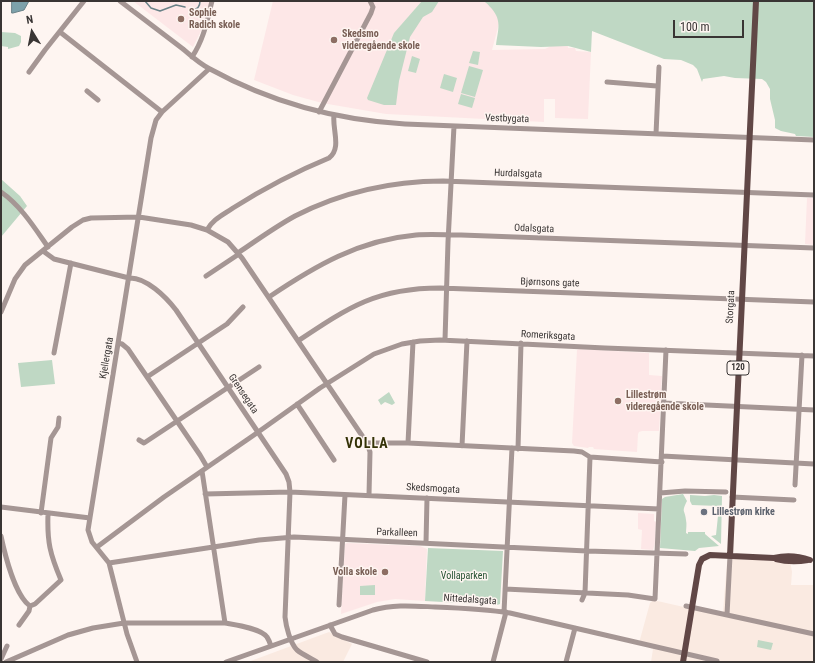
<!DOCTYPE html>
<meta charset="utf-8">
<style>
body{margin:0}
#map{position:relative;width:815px;height:663px;overflow:hidden;background:#fef5f1;font-family:"Roboto Condensed",sans-serif}
canvas{display:block}
.frame{position:absolute;inset:0;border:2px solid #393534;pointer-events:none}
.north{position:absolute;left:12px;top:12px;width:40px;height:40px;-webkit-text-stroke:3px #fef5f1;paint-order:stroke;rotate:350deg;font-size:11px;font-weight:700;line-height:16px;text-align:center;color:#393534}
.north::after{content:'';display:block;margin:auto;width:14px;height:18px;background:#393534;clip-path:polygon(50% 0,100% 100%,50% 72%,0 100%)}
.scale{position:absolute;left:673px;top:20px;width:71px;height:18px;box-sizing:border-box;border:2px solid #393534;border-top:0;padding-left:5px;font-size:12px;line-height:14px;white-space:nowrap;color:#393534;-webkit-text-stroke:3px #fef5f1;paint-order:stroke}
</style>
<div id="map">
<canvas width="815" height="663"></canvas>
<div class="frame"></div>
<div class="north">N</div>
<div class="scale">100 m</div>
</div>
<script>
const g = document.querySelector('canvas').getContext('2d');
g.lineJoin = 'round';
function paint(path, color) {
  g.fillStyle = color;
  g.fill(path, 'evenodd');
}
function strokePath(path, color, width, dash) {
  g.strokeStyle = color;
  g.lineWidth = width;
  g.lineCap = dash ? 'butt' : 'round';
  g.setLineDash(dash || []);
  g.stroke(path);
}
function write(font, color, halo, rows, align = 'center') {
  g.font = font + ' "Roboto Condensed",sans-serif';
  g.lineWidth = 3;
  g.setLineDash([]);
  g.textBaseline = 'middle';
  g.strokeStyle = halo;
  g.fillStyle = color;
  for (const [text, x, y, turn = 0] of rows) {
    g.save();
    g.translate(x, y);
    g.rotate((+turn || 0) * Math.PI / 180);
    g.textAlign = isNaN(turn) ? turn : align;
    if (halo) g.strokeText(text, 0, 0);
    g.fillText(text, 0, 0);
    g.restore();
  }
}
paint(new Path2D(`
 M731 559 790 561 792 572 791 585H814V662H651L653 649 639 643 650 603 653 600 697 610 723 612 727 562Z
 M329 632 352 644 343 662H248Z`), '#faeae1');
paint(new Path2D(`
 M133 1H210L202 29 193 47Z
 M273 1H505L492 50 545 49 551 46H568V48H575L576 51 591 52 588 119 555 118V99H544V122L386 114 322 103 293 95 254 80Z
 M807 198H814V245L805 244Z
 M580 349 649 353V375L662 376 659 431H642L639 432 638 434 637 452 594 449 593 447H589L588 448 574 446 572 443 577 350Z
 M638 513 654 514V521L656 522 655 543 653 550 641 549 642 530 638 529Z
 M347 543 420 546 427 549 425 601 395 599 377 602 341 614 344 561 345 544Z`), '#fde7e7');
paint(new Path2D(`
 M422 1H439L432 12 423 17 410 37 399 81 396 105H384L368 100 367 98 394 33Z
 M482 1H814V137L796 136 795 134 781 131 775 128V120L770 99V89L766 82 762 79 735 78 724 76 703 79 702 82 697 69 693 65 681 60 664 59 592 31 591 52 568 46 541 47 496 45C498 30 502 21 492 9 489 6 487 2 482 1Z
 M1 32 15 33 21 36V42L19 46 8 49V47L1 46Z
 M473 51 480 52 478 65 469 63Z
 M412 56 420 59 416 73 408 71Z
 M469 66 483 70 475 97 461 93Z
 M444 74 457 78 453 92 440 88Z
 M461 94 475 98 472 108 458 104Z
 M1 179 20 196 27 206 1 237Z
 M52 360 55 384 21 387 18 363Z
 M389 392 395 403 392 405 385 402 381 405 378 400Z
 M683 494 687 501C681 513 685 509 686 520 687 524 686 529 686 533L688 534V532H705V534L719 546 699 548 695 551 660 548 662 499 665 497Z
 M690 495 705 496 714 495 722 496 721 544 711 536 716 535 718 516 720 513V510L718 506 692 505 690 501Z
 M428 548 503 551 500 604 497 605 425 601Z
 M375 585V595H360V586Z
 M758 640 773 643 771 650 757 647Z`), '#bfd8c4');
const water = new Path2D(`
 M12 1H29L24 10 13 13H12Z`);
paint(water, '#7da1aa');
strokePath(water, '#698187', 1);
strokePath(new Path2D(`
 M145 1 151 8 160 11 176 5 185 7
 M190 9 193 10C198 9 200 6 200 1`), '#698187', 1.5);
strokePath(new Path2D(`
 M120 1C141 17 162 33 183 49 191 56 200 64 210 69 270 102 337 120 405 124L814 140
 M60 32 162 112
 M192 57C204 39 207 21 212 1
 M29 72 45 50 84 1
 M607 82 657 86
 M87 91 98 100
 M319 112 371 13 373 7 370 1
 M656 134 659 67
 M1 192C21 206 34 227 48 247
 M207 230C213 219 223 215 233 208 263 189 295 172 329 158 342 148 332 129 334 115
 M43 251 54 259 129 278C146 277 166 297 176 310L286 474 289 482 290 492 285 617C286 626 290 643 297 650 303 655 311 658 317 662
 M238 253C257 240 275 227 295 216 340 193 392 181 443 181L814 195
 M206 276 239 254
 M269 297C315 266 359 240 416 235 431 234 446 235 461 235L814 248
 M1 312 15 279 25 265 72 227 83 220 91 218 139 217 191 225 207 230 228 242 242 258 367 443 370 452 369 495
 M445 340 448 242 454 126
 M298 341C349 307 377 288 440 288L814 302
 M118 343 122 344 128 349 200 455 207 467
 M54 353 71 263
 M147 377 227 324 243 307
 M663 403 814 410
 M297 404 334 460
 M139 440 144 443 259 367
 M367 443H408L574 451 582 452 590 457 662 462
 M408 443 413 342
 M462 446 467 341
 M518 449 521 343
 M662 456 814 464
 M202 471 225 623
 M795 485 802 355
 M660 493 685 491 726 492
 M205 494 290 492 659 509
 M732 497 794 500
 M1 507 90 518
 M41 513 51 438 58 427 59 418
 M1 536C5 555 15 595 30 606L35 604 61 580C50 554 47 542 48 514
 M426 543 427 498
 M97 547 164 497 254 435 320 388 374 354 402 344 420 341 440 340 605 348 814 356
 M109 563 259 540 294 537 587 551 686 554
 M505 589 628 595 655 599 666 350
 M582 600 585 593 590 457
 M339 605 345 495
 M686 606 814 634
 M504 612 512 448
 M727 615 730 556
 M19 625 29 611 30 606
 M330 625 335 634 342 637 427 662
 M1 659 7 646
 M6 662 68 635 93 628 124 623H225C236 625 260 628 267 637 269 640 270 643 271 646
 M137 662 127 634 109 563 92 542 88 530 151 138 156 120 162 112 209 69
 M226 662 373 610C394 604 414 606 435 607 460 608 485 609 510 613L717 661
 M493 662 506 612
 M566 662 575 628`), '#a59694', 5);
strokePath(new Path2D(`
 M730 556 756 1
 M776 559C787 562 797 562 808 560
 M683 662 699 565 702 559 710 555 774 558C787 555 798 556 810 560`), '#614746', 6);
for (const [x, y, r, color] of [
 [181,19,4,"#8d6e63"],
 [334,40,4,"#8d6e63"],
 [618,401,4,"#8d6e63"],
 [704,512,4,"#6b7280"],
 [385,572,4,"#8d6e63"]
]) {
  const dot = new Path2D();
  dot.arc(x, y, r, 0, 2 * Math.PI);
  g.fillStyle = color;
  g.fill(dot);
  strokePath(dot, '#fef5f1', 1.5);
}
for (const [x, y, w] of [
 [738,368,22]
]) {
  const box = new Path2D();
  box.roundRect(x - w / 2, y - 7, w, 14, 3);
  g.fillStyle = '#fef5f1';
  g.fill(box);
  strokePath(box, '#393534', 1);
}
write('bold 9px', '#393534', null, [
 ["120",738,368]
]);
write('bold 10px', '#785e54', '#fef5f1', [
 ["Sophie",189,13],
 ["Radich skole",189,25],
 ["Skedsmo",342,34],
 ["videregående skole",342,46],
 ["Lillestrøm",626,395],
 ["videregående skole",626,407],
 ["Volla skole",377,572,"right"]
], 'left');
write('10px', '#393534', '#fef5f1', [
 ["Vestbygata",507,119,2],
 ["Hurdalsgata",518,174,2],
 ["Odalsgata",534,229,2],
 ["Bjørnsons gate",550,283,2],
 ["Storgata",731,307,-87],
 ["Romeriksgata",548,336,3],
 ["Kjellergata",107,358,-80],
 ["Grensegata",243,394,56],
 ["Skedsmogata",433,489,3],
 ["Parkalleen",397,533,2],
 ["Nittedalsgata",470,600,4]
]);
write('bold 10px', '#5b616d', '#fef5f1', [
 ["Lillestrøm kirke",712,512]
], 'left');
write('10px', '#265132', '#fef5f1', [
 ["Vollaparken",464,576]
]);
g.letterSpacing = '1px';
write('bold 14px', '#343207', '#fef5f1', [
 ["VOLLA",367,444]
]);
g.letterSpacing = '0px';
</script>
